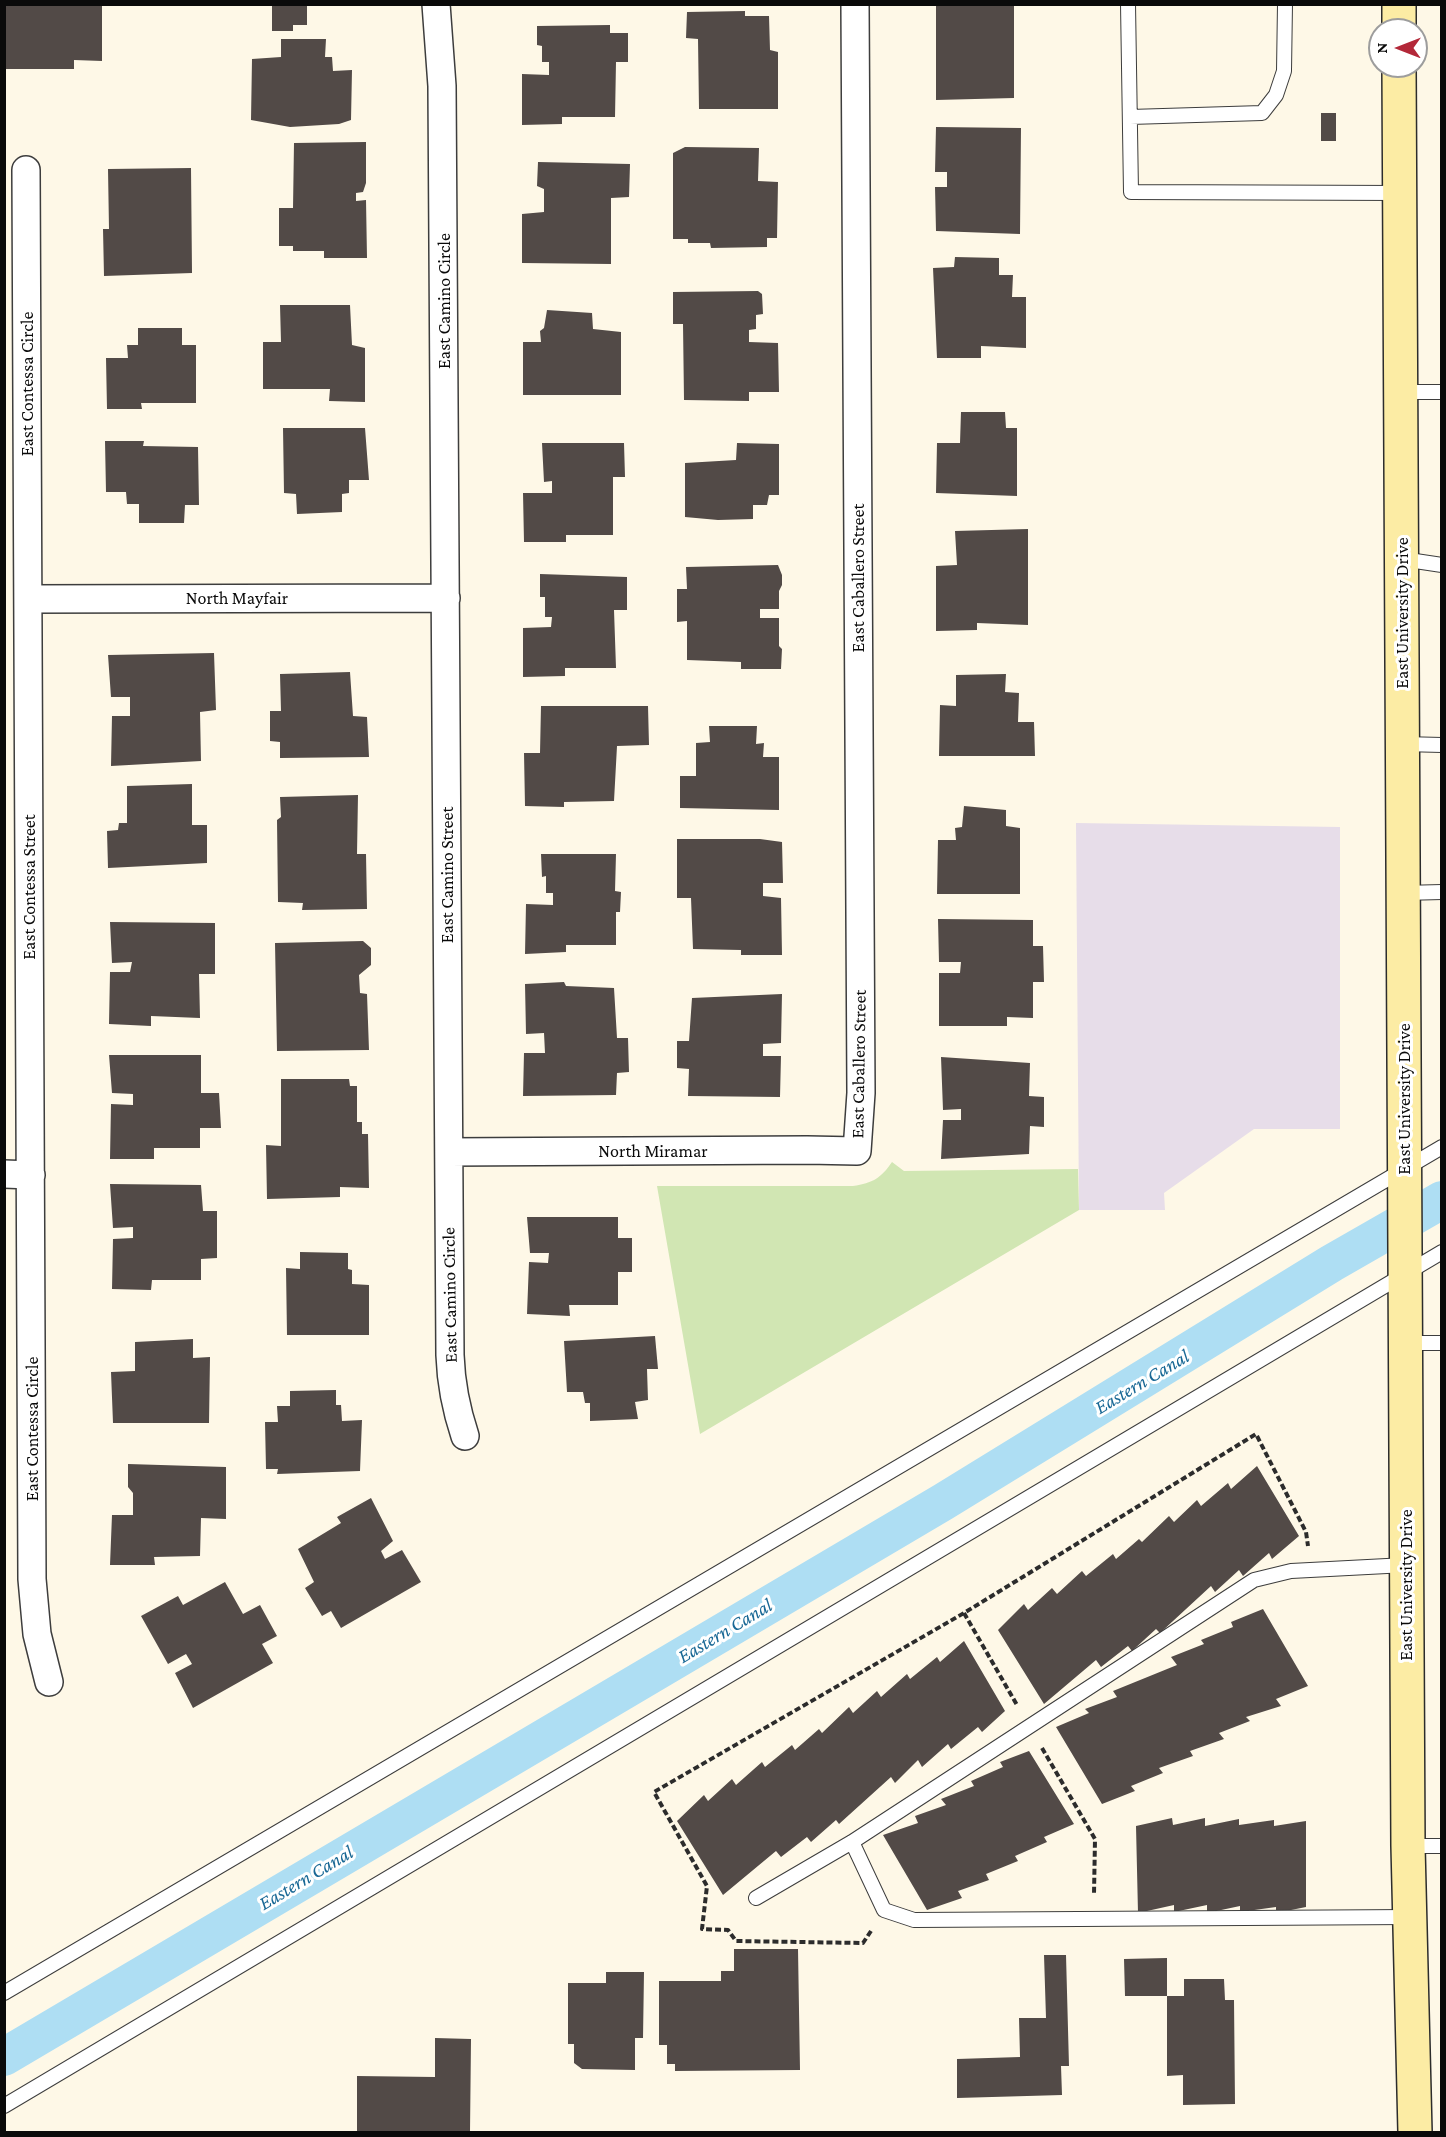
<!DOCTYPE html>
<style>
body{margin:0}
#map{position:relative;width:1446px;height:2137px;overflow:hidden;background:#fef8e7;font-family:"Crimson Pro",serif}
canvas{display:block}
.frame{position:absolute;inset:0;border:6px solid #0a0a0a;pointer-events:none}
.north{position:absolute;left:1368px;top:18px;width:60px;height:60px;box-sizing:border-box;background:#fff;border:2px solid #9d9d9d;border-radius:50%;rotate:270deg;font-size:16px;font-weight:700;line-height:24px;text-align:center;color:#0a0a0a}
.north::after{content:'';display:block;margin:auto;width:21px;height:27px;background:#b32839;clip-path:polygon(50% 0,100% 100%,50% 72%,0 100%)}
</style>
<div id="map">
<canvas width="1446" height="2137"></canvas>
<div class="frame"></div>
<div class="north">N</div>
</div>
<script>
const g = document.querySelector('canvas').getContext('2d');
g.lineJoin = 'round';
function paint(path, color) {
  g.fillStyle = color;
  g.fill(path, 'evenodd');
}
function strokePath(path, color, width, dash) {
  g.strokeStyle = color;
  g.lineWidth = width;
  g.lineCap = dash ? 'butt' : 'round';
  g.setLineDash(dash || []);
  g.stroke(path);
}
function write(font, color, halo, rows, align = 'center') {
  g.font = font + ' "Crimson Pro",serif';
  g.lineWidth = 6;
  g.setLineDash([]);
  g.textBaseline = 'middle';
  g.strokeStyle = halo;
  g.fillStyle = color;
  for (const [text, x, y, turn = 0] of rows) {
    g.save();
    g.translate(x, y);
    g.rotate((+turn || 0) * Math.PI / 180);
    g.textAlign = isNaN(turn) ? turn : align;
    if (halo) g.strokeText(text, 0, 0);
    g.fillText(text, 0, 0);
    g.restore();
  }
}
paint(new Path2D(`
 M1076 823 1340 827V1129H1254L1164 1193 1165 1210H1079Z`), '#e7dde9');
paint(new Path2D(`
 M892 1162 904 1171 1078 1169 1079 1210 700 1434 657 1186H853C873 1183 881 1178 892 1162Z`), '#d1e6b3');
strokePath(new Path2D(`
 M4 2057 943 1502 1332 1263 1442 1200`), '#aedef3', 38);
paint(new Path2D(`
 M4 4H102V61L74 60V69H6Z
 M272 4H307V25H293V31H272Z
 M936 5H1014V98L936 100Z
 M745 11V16H769L770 50 778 52V109H699L698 39 686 38 687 12Z
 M610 25V33H628V62H616L615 117H562V124L522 125V74L549 75V62H542V46L537 45V26Z
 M281 39H326L325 57H332L333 71 352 70 351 120 339 124 290 127 251 120 252 59 281 57Z
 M1321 113H1336V141H1321Z
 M936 127 1021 128 1020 234 936 231 935 187H947V172H935Z
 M366 142V183L363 192 356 193V201L366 200 367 258H324V251H293V246H279V208H293L294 143Z
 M685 147 759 148 758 181 778 182 777 238H767V247L711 248 710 243H688V239H673V153Z
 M538 162 630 164 629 197 611 198V264L522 263V214L544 212V189L537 186Z
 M191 168 192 273 104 276 103 229H109L108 169Z
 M955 257 999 258V275H1013L1012 297H1026V348L981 346V358H937L933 268 954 267Z
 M758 291 762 294 763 314 756 315V329L749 330V342L778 343 779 392H749V401L684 400 683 324H673V292Z
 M280 305H350L352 345 365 348V402L329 401 330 389H263V342H281Z
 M547 310 592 313 593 329 621 332V395H523V342H541L540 331 544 328Z
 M138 328H182V345H196V403H141L142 409H107L106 358H128L127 345H138Z
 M961 412H1005L1006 428H1017V496L936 493 937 443H960Z
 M283 428H365L369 480H349V493L342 494V512L297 514 296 494 284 493Z
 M105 441H144L143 446 198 447 199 505H185L184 523H139V504H127L126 492H106Z
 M542 443H624L625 477H613V535H566V542H524L523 493H552V481L544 482Z
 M737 443 779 444V495H769L767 505H753V519L718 520 685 517V463L736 460Z
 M1028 529V625L977 623V630L936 631V566L957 565 955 531Z
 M778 565 782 575V585L779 591V609H760V618H779V646L782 649 781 669H741V662L687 660V621L677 622V589H687L686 567Z
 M540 574 627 577V610H614L616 668H565V676L523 677V628L551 627 552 617H545V597H540Z
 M214 653 216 710 200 712 201 761 111 766 112 716H130V697H111L108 655Z
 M350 672 353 716 367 717 369 757 280 758V742L270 741V711H281L280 674Z
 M1006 674 1005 692 1019 693 1018 722H1034L1035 756H939L940 705 956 706V675Z
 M541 706H648L649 745 617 746 614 801 564 802V807L525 806 524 753H540Z
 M709 726H757L756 744 764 743 763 757H779V810L680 808V776H696V743L710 742Z
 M192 784V825H207V863L108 868 107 831 118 830 119 823H127V786Z
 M358 795 357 854H366L367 909 302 910 303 903 278 902 277 820 281 817 280 797Z
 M964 806 1006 810V826L1020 828V894H937L938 840H956L955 828 962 827Z
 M677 839H760L782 842 783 883H763V896L781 898 782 955H741V950L693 949 691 898H677Z
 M541 854H616L615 891 621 892 620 912H616V945H566V952L525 954 526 904 553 905V893H546V876L542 877Z
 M938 919 1033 920V946H1043L1044 982H1033V1018L1007 1017V1026H939V973H960L961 962H939Z
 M110 922 215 923V974H199L200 1018 151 1016V1026L109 1024 110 972H130L132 962 112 963Z
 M363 941 371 948V965L359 975 360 993 367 994 369 1050 277 1051 275 943Z
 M564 982 566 986 614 988 617 1038H628L629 1072 617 1073 616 1095 523 1096 524 1053H545L544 1033 526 1034 525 984Z
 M782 994 781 1043 763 1044V1056H781L780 1097 688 1096 689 1069 677 1068V1041H689L692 998Z
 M109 1055H201V1093H219L221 1128H200V1148H154V1159H110L111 1104 133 1105V1094L112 1093Z
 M941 1057 1030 1063 1029 1096 1044 1097V1127L1030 1126 1029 1154 941 1159 943 1120H961V1109L943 1110Z
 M281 1079H349L350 1086H357V1122H362V1134H368L369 1188 340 1187V1197L267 1199 266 1145 281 1146Z
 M110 1184 201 1185 203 1211H217V1258L201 1259V1280H152L151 1290 112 1289 113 1239 133 1238V1227L113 1228Z
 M527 1217H618V1238H632V1272H618V1305H569L570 1316 527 1314 529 1262 548 1263 549 1253H530Z
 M300 1252 348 1253V1269L352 1270V1284L369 1285V1335H287L286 1268 300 1269Z
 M655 1336 658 1369H647L648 1400 635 1402 638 1419 590 1421V1403H585L583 1392H567L564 1341Z
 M193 1339V1358L210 1357 209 1423H113L111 1372 135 1371V1342Z
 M336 1390V1405H341L342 1421 362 1420 360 1471 277 1474 278 1469H266L265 1422H278L277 1406H290V1391Z
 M128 1464 226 1467V1519L201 1518 200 1556 154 1557 155 1565H110L112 1515H133V1493L128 1487Z
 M1257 1466 1299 1536 1272 1559 1269 1553 1243 1576 1239 1570 1215 1592 1211 1586 1160 1633 1156 1629 1132 1651 1128 1646 1101 1667 1096 1660 1044 1704 998 1630 1024 1604 1028 1610 1052 1588 1057 1594 1082 1571 1086 1576 1113 1554 1116 1559 1139 1539 1142 1542 1169 1516 1174 1522 1197 1500 1201 1506 1228 1483 1231 1489Z
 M371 1498 393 1541 381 1551 385 1559 402 1550 421 1582 341 1628 331 1611 322 1616 305 1588 314 1582 298 1549 341 1523 337 1517Z
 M225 1582 243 1614 260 1605 277 1636 262 1644 273 1663 193 1708 175 1673 192 1664 186 1654 168 1664 141 1616 178 1596 183 1605Z
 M1263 1609 1308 1686 1276 1699 1281 1706 1246 1717 1250 1721 1219 1733 1224 1739 1190 1751 1193 1756 1159 1768 1163 1773 1131 1786 1135 1791 1102 1804 1056 1727 1089 1713 1085 1709 1117 1697 1113 1691 1177 1665 1171 1657 1204 1644 1201 1640 1233 1627 1231 1622Z
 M964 1641 1005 1711 982 1732 978 1727 951 1749 948 1744 922 1767 918 1760 895 1783 891 1777 839 1824 836 1820 811 1842 807 1837 781 1857 776 1851 723 1895 677 1821 704 1795 708 1801 732 1779 736 1785 762 1762 765 1767 792 1745 795 1750 819 1729 822 1733 849 1707 853 1713 877 1691 881 1697 907 1674 910 1679 937 1657 940 1662Z
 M1029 1751 1074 1824 1044 1837 1047 1842 1015 1856 1018 1861 986 1874 989 1880 958 1891 962 1898 927 1910 883 1835 918 1823 915 1816 946 1805 941 1799 974 1786 971 1781 1003 1767 1000 1762Z
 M1172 1818 1173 1825 1205 1818V1826L1239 1819V1825L1274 1820V1826L1306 1821V1907L1276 1913V1907L1240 1912V1906L1207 1913V1905L1174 1912V1905L1138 1913 1136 1826Z
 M734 1949H798L800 2070 675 2071V2064H667V2045H659V1981H721V1971H734Z
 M1044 1955H1066L1069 2066H1061L1062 2095 957 2098V2059L1020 2057 1019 2018H1046Z
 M1167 1958V1996H1125L1124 1959Z
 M606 1972H644L643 2038H635V2070L582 2069 574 2063V2044H568V1983H606Z
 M1184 1979H1224L1225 2000H1234L1235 2104 1183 2105V2075L1167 2076V1996H1184Z
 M435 2038 471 2039 470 2132H357V2076L435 2077Z`), '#524a47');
const service = new Path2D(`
 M1128 4 1131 192 1399 193
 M1130 117 1262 113 1276 95 1284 71 1285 4
 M1402 392H1442
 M1402 559 1442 565
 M1403 744 1442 745
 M1403 893 1442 892
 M1406 1343H1442
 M852 1842 884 1910 914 1920 1410 1917
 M1408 1846H1442
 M756 1898 852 1842 1254 1580 1291 1571 1406 1565
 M4 1993 1442 1147
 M4 2106 1442 1252`);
const minor = new Path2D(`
 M436 4 442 86 450 1355C451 1384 456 1409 465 1436
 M26 170 32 1579 37 1634 49 1682
 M28 599 446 598
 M449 1152 807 1150 857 1151 861 1093 855 4
 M4 1174 31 1175`);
const secondary = new Path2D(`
 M1399 4V30
 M1399 66 1408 1846 1415 2132`);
strokePath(service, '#3d3d3d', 16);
strokePath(minor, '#3d3d3d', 30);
strokePath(secondary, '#2c2c2c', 36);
strokePath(new Path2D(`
 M964 1613 1017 1705
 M1042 1748 1095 1839 1094 1894
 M871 1931 863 1943 736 1941 728 1930 702 1929 707 1886 654 1792 964 1613 1256 1434 1306 1532 1308 1546`), '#2c2c2c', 4, [6, 3]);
strokePath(service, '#fff', 14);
strokePath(minor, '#fff', 27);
strokePath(secondary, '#fceca4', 33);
write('18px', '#0a0a0a', '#fff', [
 ["East Camino Circle",444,301,-90],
 ["East Contessa Circle",27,384,-90],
 ["East Caballero Street",858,578,-90],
 ["North Mayfair",237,598],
 ["East University Drive",1402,613,-90],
 ["East Camino Street",447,875,-90],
 ["East Contessa Street",29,887,-90],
 ["East Caballero Street",859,1064,-89],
 ["East University Drive",1404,1099,-90],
 ["North Miramar",653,1151],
 ["East Camino Circle",450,1295,-91],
 ["East Contessa Circle",32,1429,-90],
 ["East University Drive",1406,1585,-90]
]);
write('italic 20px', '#196895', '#fff', [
 ["Eastern Canal",1142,1382,-31],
 ["Eastern Canal",725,1631,-31],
 ["Eastern Canal",306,1878,-31]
]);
</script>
